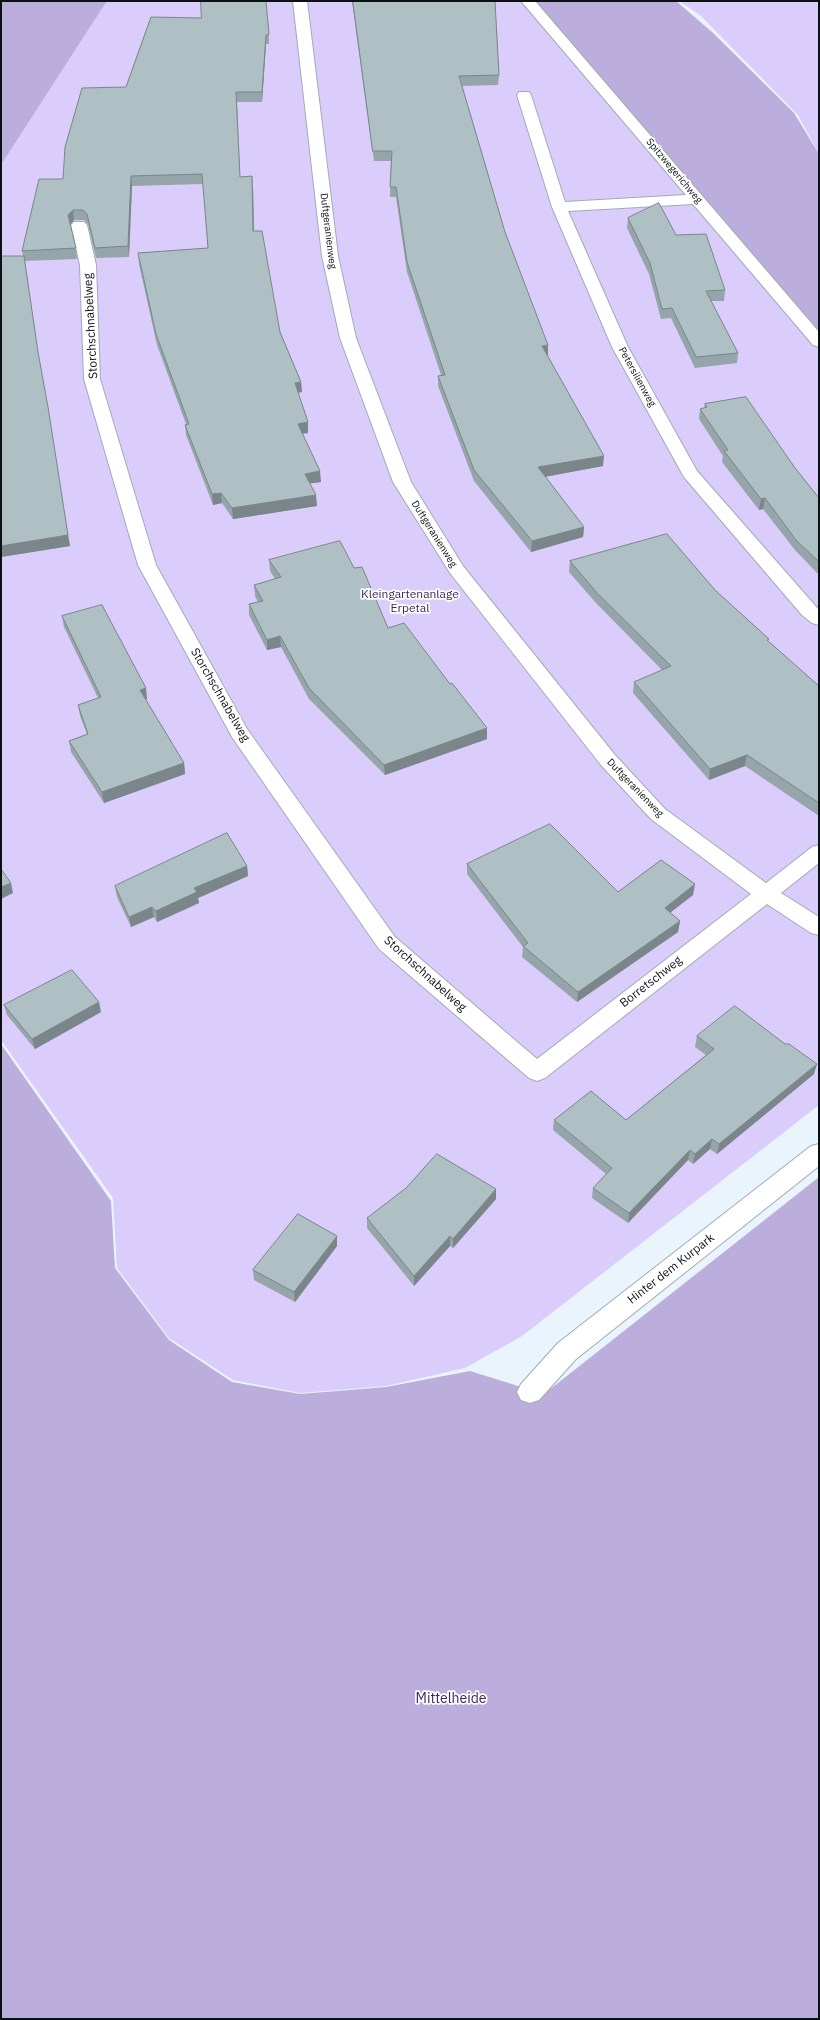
<!DOCTYPE html>
<style>
body{margin:0}
#map{position:relative;width:820px;height:2020px;overflow:hidden;background:#e9f4fd;font-family:"IBM Plex Sans",sans-serif}
canvas{display:block}
.frame{position:absolute;inset:0;border:2px solid #0b1013;pointer-events:none}
</style>
<div id="map">
<canvas width="820" height="2020"></canvas>
<div class="frame"></div>
</div>
<script>
const g = document.querySelector('canvas').getContext('2d');
g.lineJoin = 'round';
function paint(path, color) {
  g.fillStyle = color;
  g.fill(path, 'evenodd');
}
function strokePath(path, color, width, dash) {
  g.strokeStyle = color;
  g.lineWidth = width;
  g.lineCap = dash ? 'butt' : 'round';
  g.setLineDash(dash || []);
  g.stroke(path);
}
function write(font, color, halo, rows, align = 'center') {
  g.font = font + ' "IBM Plex Sans",sans-serif';
  g.lineWidth = 3.5;
  g.setLineDash([]);
  g.textBaseline = 'middle';
  g.strokeStyle = halo;
  g.fillStyle = color;
  for (const [text, x, y, turn = 0] of rows) {
    g.save();
    g.translate(x, y);
    g.rotate((+turn || 0) * Math.PI / 180);
    g.textAlign = isNaN(turn) ? turn : align;
    if (halo) g.strokeText(text, 0, 0);
    g.fillText(text, 0, 0);
    g.restore();
  }
}
paint(new Path2D(`
 M107 1H676L713 33 794 113 819 163V1105L522 1336 465 1368 386 1386 300 1393 233 1380 169 1338 117 1268 113 1198 1 1040V165Z
 M679 1H819V154L798 115 700 15Z`), '#dacdfb');
paint(new Path2D(`
 M1 1H107L1 165Z
 M528 1H676L713 33 794 113 819 154V342Z
 M1 1044 111 1201 115 1268 169 1340 232 1382 300 1394 386 1387 470 1371 544 1394 819 1177V2019H1Z`), '#bbaedc');
const minor = new Path2D(`
 M293 1H307L338 256 356 338 411 482 463 566 615 755 665 809 766 883 812 847 819 845V863L781 893 819 917V935L811 933 767 904 545 1078 537 1081 529 1078 379 949 232 737 138 565 84 379 80 265 71 225 74 222H84L87 225 96 265 100 379 156 565 247 729 395 937 537 1059 751 894 651 819 601 765 450 573 393 482 340 338 322 256Z
 M521 1H535L819 332V347L813 345 693 204 568 211 628 347 697 471 819 610V625L812 623 802 615 684 477 612 347 552 207 517 95 519 92H529L531 95 565 202 686 195Z
 M819 1144V1166L576 1359 539 1400 530 1403 521 1400 517 1392 521 1384 558 1343 811 1146Z`);
strokePath(minor, '#9facb6', 2);
paint(minor, '#fff');
paint(new Path2D(`
 M352 1H495L499 75 498 85 462 86 505 232 548 356 603 466 545 477 584 527 583 537 531 552 474 481 438 386V376L441 375 407 272 396 197H390L391 161H374Z
 M151 17 269 34V44H266L262 102H237L240 177 253 187 254 231 280 332 301 382 302 392 298 393 308 422V433L302 434 321 482 310 483 317 506 233 519 222 503 213 505 186 435 185 425 186 424 157 345 139 264 138 253 208 248 203 184 132 186 129 257 96 258 88 224 84 220H74L70 225 76 248 77 259 25 261 38 355 70 546 1 557 23 256 22 251 63 179 126 87Z
 M628 218 676 235 725 290 724 301H711L738 353 737 363 695 368 671 318 661 319 649 274 627 228Z
 M705 404 795 468 819 498V575L795 550 763 509 759 510 722 462 723 456 699 419 700 409 704 408Z
 M269 560 354 568 388 628 487 739 385 775 309 699 281 647 267 650 249 615V604L258 602 255 596 254 585 275 579 270 571Z
 M570 561 715 590 768 641 819 686V816L745 766 709 780 633 693 634 682 662 670 596 603 569 572Z
 M62 616 147 699 145 700 184 763 185 774 104 803 71 752 69 741 87 734 80 716 78 705 98 698 64 627Z
 M467 864 618 892 693 895 670 913 680 921 678 932 577 1002 522 957 523 947 467 874Z
 M247 866 248 876 198 898 199 903 157 922 154 917 131 927 117 897 115 886Z
 M4 1005 101 1012 35 1049 7 1015Z
 M697 1036 814 1074 717 1154 710 1149 693 1164 688 1160 628 1223 592 1198 593 1188 606 1174 553 1130 554 1120H626L706 1055 695 1047Z
 M496 1189V1199L453 1248 450 1246 414 1286 367 1228V1218Z
 M337 1246 295 1302 254 1280 253 1270Z`), '#96a5a9');
paint(new Path2D(`
 M266 35V44L262 102V92Z
 M131 176 132 186 129 257 128 246Z
 M252 176 253 187 254 242 253 231Z
 M73 210 74 220 70 225 68 215Z
 M548 345V356L542 346Z
 M301 382 302 392 295 393V383Z
 M308 422V433L298 434V424Z
 M604 456 603 466 538 478V467Z
 M320 471 321 482 306 484 305 474Z
 M221 493 222 503 213 505 212 494Z
 M316 495 317 506 233 519 232 508Z
 M765 498 763 509 759 510 761 499Z
 M584 527 583 537 531 552 532 541Z
 M68 535 70 546 1 557V546Z
 M280 636 281 647 267 650V640Z
 M146 688 147 699 141 701 140 690Z
 M487 728V739L385 775 384 765Z
 M747 755 745 766 709 780 710 769Z
 M184 763 185 774 104 803 102 792Z
 M247 866 248 876 198 898 199 903 157 922 156 911 194 888Z
 M11 883 13 893 1 899V887Z
 M695 884 693 895 663 918 665 908Z
 M152 907 154 917 131 927 129 917Z
 M680 921 678 932 577 1002 578 992Z
 M99 1002 101 1012 35 1049 32 1039Z
 M817 1064 814 1074 717 1154 719 1144Z
 M712 1139 710 1149 693 1164 695 1154Z
 M690 1150 688 1160 628 1223 629 1213Z
 M496 1189V1199L453 1248V1239Z
 M337 1236V1246L295 1302 294 1292Z
 M450 1236V1246L414 1286V1276Z`), '#7a8689');
const building = new Path2D(`
 M201 1H266L269 34 266 35 262 92H236L240 177 252 176 253 231H262L280 332 301 382 295 383 308 422 298 424 320 471 305 474 316 495 232 508 221 493 212 494 185 425 189 424 156 334 138 253 208 248 202 174 131 176 128 246 95 248 87 214 83 210H73L68 215 76 248 22 251 39 179H63L65 147 82 88 126 87 151 17 201 18Z
 M353 1H495L499 75 459 76 505 232 548 345 542 346 604 456 538 467 584 527 532 541 474 470 438 376 445 375 407 262 396 187H390L392 151H373Z
 M659 203 676 235 706 234 725 290 706 291 738 353 696 357 672 308 662 309 650 263 628 218Z
 M1 256H24L38 352 48 407 68 535 1 546Z
 M746 397 795 468 819 498V562L796 540 765 498 761 499 724 451 728 450 700 409 707 407 705 404Z
 M667 534 715 590 769 639 767 640 819 686V803L747 755 710 769 634 682 671 666 597 593 570 561Z
 M340 541 354 568 362 567 388 628 404 623 450 684 452 683 487 728 384 765 309 688 280 636 267 640 249 604 263 601 254 585 281 577 269 560Z
 M102 605 146 688 140 690 184 763 102 792 69 741 88 734 78 705 101 697 62 616Z
 M550 824 618 892 661 860 695 884 665 908 680 921 578 992 523 946 528 943 467 864Z
 M227 833 247 866 194 888 197 892 156 911 152 907 129 917 115 886Z
 M1 869 11 883 1 887Z
 M72 970 99 1002 32 1039 4 1005Z
 M735 1006 785 1044H789L817 1064 719 1144 712 1139 695 1154 690 1150 629 1213 593 1188 612 1168 554 1120 591 1091 626 1120 714 1049 697 1036Z
 M437 1154 496 1189 453 1239 450 1236 414 1276 367 1218 406 1188Z
 M298 1214 337 1236 294 1292 253 1270Z`);
paint(building, '#aec0c4');
strokePath(building, '#7a8689', 1);
write('10px', '#0b1013', '#fff', [
 ["Spitzwegerichweg",674,171,50],
 ["Duftgeranienweg",328,231,83],
 ["Petersilienweg",637,377,61],
 ["Duftgeranienweg",434,534,58],
 ["Duftgeranienweg",635,788,46]
]);
write('12px', '#0b1013', '#fff', [
 ["Storchschnabelweg",91,326,-93],
 ["Storchschnabelweg",220,695,60],
 ["Storchschnabelweg",425,974,42],
 ["Borretschweg",651,982,-38],
 ["Hinter dem Kurpark",671,1269,-38]
]);
write('12px', '#3b265e', '#fff', [
 ["Kleingartenanlage",410,595],
 ["Erpetal",410,609]
]);
write('14px', '#3b265e', '#fff', [
 ["Mittelheide",451,1699]
]);
</script>
